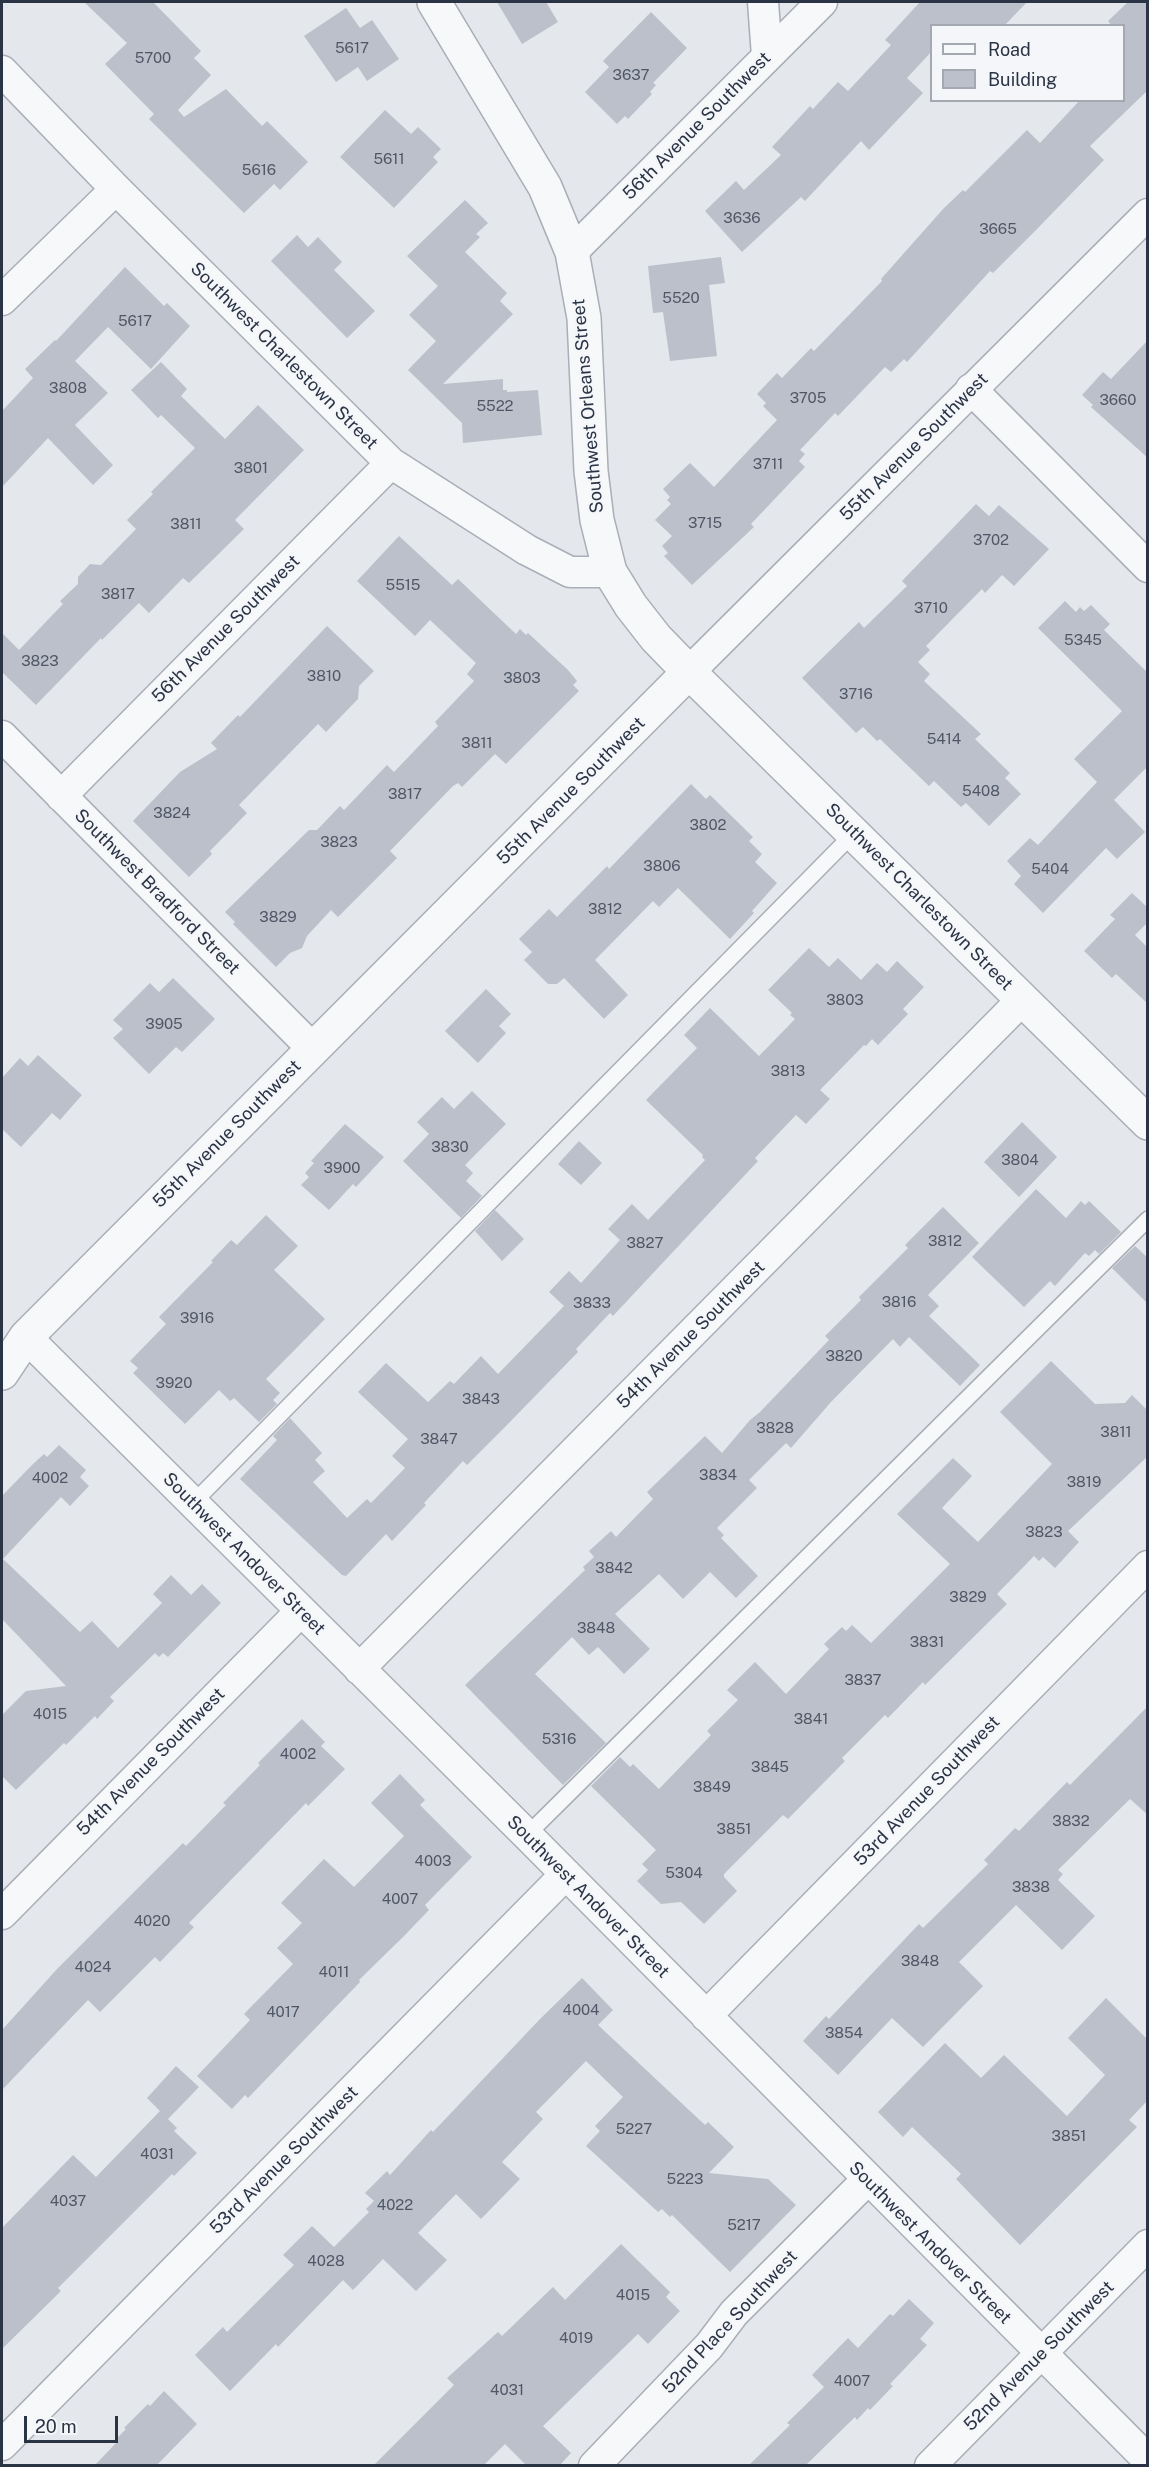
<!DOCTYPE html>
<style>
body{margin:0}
#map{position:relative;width:1149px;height:2467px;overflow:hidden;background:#e4e7ec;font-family:"Public Sans",sans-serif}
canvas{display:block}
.frame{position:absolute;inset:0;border:3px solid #2b3445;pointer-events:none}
.legend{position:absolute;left:930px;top:24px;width:195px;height:78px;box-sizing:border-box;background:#f4f6f9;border:2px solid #a4a8b1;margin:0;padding:8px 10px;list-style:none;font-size:18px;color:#2b3445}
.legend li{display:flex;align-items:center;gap:12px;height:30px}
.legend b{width:30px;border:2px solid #a4a8b1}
.scale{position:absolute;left:24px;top:2416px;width:94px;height:27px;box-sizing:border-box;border:3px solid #2b3445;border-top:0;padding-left:8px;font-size:18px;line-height:21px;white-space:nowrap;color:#2b3445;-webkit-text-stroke:4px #f4f6f9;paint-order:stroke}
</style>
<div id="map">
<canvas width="1149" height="2467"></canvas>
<div class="frame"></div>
<ul class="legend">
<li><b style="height:8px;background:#f7f8fa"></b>Road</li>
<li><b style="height:16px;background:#bbc0ca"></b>Building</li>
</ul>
<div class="scale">20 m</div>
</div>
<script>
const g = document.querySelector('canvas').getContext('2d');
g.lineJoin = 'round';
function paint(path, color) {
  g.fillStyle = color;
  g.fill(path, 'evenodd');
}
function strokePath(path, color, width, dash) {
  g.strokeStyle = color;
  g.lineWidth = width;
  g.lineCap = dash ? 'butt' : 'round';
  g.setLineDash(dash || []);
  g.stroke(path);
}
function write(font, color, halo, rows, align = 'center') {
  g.font = font + ' "Public Sans",sans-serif';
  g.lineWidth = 4.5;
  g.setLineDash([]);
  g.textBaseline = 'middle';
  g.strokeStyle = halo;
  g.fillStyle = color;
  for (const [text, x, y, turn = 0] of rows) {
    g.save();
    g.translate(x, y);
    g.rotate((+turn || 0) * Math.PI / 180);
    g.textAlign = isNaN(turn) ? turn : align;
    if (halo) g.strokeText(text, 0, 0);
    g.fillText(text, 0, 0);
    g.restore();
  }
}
paint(new Path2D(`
 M84 2H153L201 51 194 58 211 75 178 110 184 117 226 89 262 126 267 121 308 162 280 190 274 184 244 213 149 119 154 114 105 64 127 43Z
 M497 2H546L558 22 522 44Z
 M920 2H1027L1004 26H932V51L907 78 923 93 869 150 861 141 805 201 801 197 742 252 705 211 736 181 744 190 781 155 772 147 810 106 813 109 838 82 848 91 891 45 885 40Z
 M1128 2H1148V90L1090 146 1104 160 1037 229 993 273 990 271 907 362 904 359 891 372 885 367 838 416 835 413 800 450 805 454 799 461 805 467 751 524 754 527 692 585 664 556 668 553 662 546 672 536 655 520 671 504 667 500 670 497 663 489 690 463 714 487 777 420 763 406 766 403 757 394 777 373 782 378 811 348 814 351 882 281 881 279 944 208 963 190 965 192 1027 130 1040 143 1080 100H1124V26H1112L1108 21Z
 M346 8 360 28 372 20 399 59 367 81 358 67 336 82 304 36Z
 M651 12 687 48 653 83 656 85 650 92 652 94 628 119 625 116 617 124 585 92 609 67 603 61Z
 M385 110 411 134 418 127 441 149 433 157 438 162 394 208 340 157Z
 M465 200 488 223 476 234 480 237 465 252 507 293 500 301 513 314 443 384 503 379V390H507V392L538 390 542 435 463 443 462 423 408 370 436 341 409 315 438 286 407 256Z
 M297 235 308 247 318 237 342 262 334 270 375 311 347 338 271 261Z
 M721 257 725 283 709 285 717 356 670 361 663 312 653 313 648 266Z
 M125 267 164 306 167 303 190 326 151 369 108 327 75 361 108 393 75 425 113 465 93 485 48 438 2 487V411L33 378 25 369 55 340 56 341Z
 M1148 340V458L1091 407 1093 405 1082 395 1103 372 1111 379Z
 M161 362 187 389 181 396 225 439 258 405 304 450 235 520 244 529 189 583 183 578 149 613 139 603 102 640 101 638 36 705 2 672V633L19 650 63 604 60 601 78 584V577L90 564 101 565 136 529 127 520 153 494 151 492 195 448 161 415 158 418 131 390Z
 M976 504 989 516 999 505 1049 549 1014 586 1002 575 985 593 982 589 926 646 930 650 918 662 930 674 924 681 981 734 975 739 1010 773 1005 778 1021 794 989 826 966 803 961 807 934 781 929 786 880 739 877 741 863 727 856 733 802 678 859 622 864 628 907 586 902 581Z
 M399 536 452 585 458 579 516 634 520 629 526 635 528 633 568 670 577 681 573 685 579 691 506 764 495 754 462 787 458 783 453 786 390 851 397 858 338 917 331 910 307 936 302 948 290 953 276 967 233 924 235 922 225 912 309 830H317L340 806 344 810 346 808 387 765 394 772 438 726 435 722 474 681 467 674 476 663 430 620 415 636 357 581Z
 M1065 601 1076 612 1080 607 1084 611 1091 605 1110 624 1104 630 1148 673V766L1114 800 1145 832 1117 859 1106 848 1043 913 1014 884 1021 876 1007 861 1030 838 1038 845 1097 782 1074 759 1122 711 1038 628Z
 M327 626 374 671 359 686 358 699 326 732 318 724 239 805 247 813 210 851 212 854 189 877 133 821 180 772 217 749 211 743 238 715 240 717Z
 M691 784 706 799 710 795 753 837 749 841 762 854 755 862 777 883 752 911 754 913 730 939 678 888 659 907 653 901 595 960 628 995 604 1019 564 978 557 984H548L524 960 532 952 519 939 549 909 557 917 607 866 609 869Z
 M1132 893 1148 908V922L1135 935 1148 948V1004L1116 974 1112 978 1084 951 1115 919 1110 915Z
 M809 948 829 967 838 958 861 980 877 963 887 972 897 961 924 987 903 1009 908 1014 878 1045 872 1039 866 1046 864 1045 820 1090 830 1099 806 1124 796 1115 755 1158 758 1161 641 1286 613 1316 610 1313 576 1349 578 1352 506 1426 467 1465 463 1461 424 1503 426 1505 392 1541 386 1534 346 1576 342 1575 240 1479 277 1440 273 1436 290 1418 322 1453 315 1460 325 1471 313 1482 347 1518 367 1499 371 1503 405 1468 392 1456 408 1439 358 1392 386 1363 428 1402 450 1381 454 1384 481 1356 498 1374 564 1306 549 1292 569 1271 581 1283 620 1240 608 1229 632 1204 648 1220 705 1160 702 1157 703 1155 646 1100 697 1048 684 1035 710 1008 759 1056 795 1019 790 1015 792 1013 768 990Z
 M173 978 215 1019 182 1052 176 1047 149 1074 113 1038 123 1029 113 1020 150 983 159 992Z
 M486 989 511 1014 499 1026 506 1033 478 1063 445 1031Z
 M38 1055 82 1095 60 1120 52 1113 21 1147 2 1129V1078L20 1058 28 1066Z
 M472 1091 506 1124 465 1165 473 1173 466 1181 482 1196 461 1218 403 1161 429 1134 417 1122 442 1097 454 1109Z
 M1022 1122 1057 1157 1019 1197 984 1162Z
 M345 1124 384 1157 356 1187 353 1184 329 1210 301 1185 309 1177 305 1173 314 1163 311 1161Z
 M579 1141 602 1163 581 1185 558 1164Z
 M1036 1189 1066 1218 1081 1201 1085 1205 1089 1201 1121 1232 1099 1254 1095 1250 1089 1256 1085 1253 1055 1286 1050 1281 1024 1307 972 1257Z
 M943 1207 979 1243 928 1295 939 1306 929 1316 980 1365 960 1386 909 1337 900 1347 893 1339 831 1402 791 1448 786 1443 749 1480 757 1488 717 1528 724 1535 721 1538 758 1576 736 1598 710 1572 683 1599 659 1574 615 1614 650 1649 624 1674 598 1647 589 1655 572 1637 535 1674 606 1743 563 1785 465 1685 585 1570 583 1567 594 1557 589 1551 611 1531 616 1537 653 1499 647 1492 705 1436 722 1453 750 1420 760 1412 829 1340 825 1336 861 1300 859 1297 908 1248 905 1245Z
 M495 1210 524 1239 502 1261 475 1231Z
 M266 1215 298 1246 274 1270 325 1319 266 1379 280 1393 273 1400 277 1404 259 1422 234 1398 230 1401 219 1390 185 1424 133 1373 138 1368 130 1361 166 1324 159 1317 213 1262 211 1261 231 1240 237 1245Z
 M1135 1246 1148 1258V1304L1112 1268Z
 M1051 1361 1095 1404 1125 1403 1132 1395 1148 1411V1456L1068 1531 1079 1542 1055 1568 1043 1557 1039 1561 1034 1556 997 1594 1007 1604 925 1685 923 1682 888 1718 885 1715 842 1758 845 1761 788 1819 783 1815 724 1874V1877L737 1891 704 1924 681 1902 661 1904 637 1881 648 1870 642 1864 656 1850 591 1786 620 1757 630 1767 633 1764 659 1789 711 1735 707 1731 738 1700 727 1690 755 1662 786 1694 829 1649 824 1644 842 1627 846 1631 852 1625 871 1643 950 1564 897 1514 953 1458 972 1476 942 1508 978 1542 1052 1464 1000 1412Z
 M59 1445 86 1470 80 1477 89 1486 70 1506 61 1497 3 1559 80 1632 92 1621 118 1648 162 1603 153 1594 171 1575 191 1595 202 1584 221 1603 168 1657 163 1653 159 1657 155 1653 110 1697 114 1701 97 1719 95 1716 66 1745 64 1743 16 1790 2 1776V1715L26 1691 66 1686 2 1619V1496L32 1465 44 1454 47 1457Z
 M1148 1706V1815L1130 1799 1058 1870 1063 1874 1058 1880 1095 1916 1062 1950 1016 1905 959 1962 983 1986 923 2047 892 2018 838 2075 803 2041 826 2016 829 2019 919 1924 923 1928 988 1864 984 1860 1015 1828 1019 1831 1067 1782 1070 1785Z
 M302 1719 325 1742 321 1746 345 1769 308 1806 306 1803 189 1923 194 1927 160 1962 155 1957 100 2012 88 2000 2 2090V2030L57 1969 183 1843 186 1846 226 1805 223 1803 260 1765 258 1763Z
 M400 1774 425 1800 420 1805 472 1857 425 1905 429 1910 404 1936 359 1980 360 1982 248 2098 245 2095 232 2109 197 2076 250 2020 244 2014 293 1964 277 1948 302 1923 281 1903 324 1859 354 1887 404 1836 371 1803Z
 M582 1978 613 2010 598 2025 705 2125 708 2122 734 2147 709 2173 768 2179 796 2205 730 2272 672 2215 670 2217 662 2209 658 2212 586 2146 600 2131 595 2126 623 2097 586 2061 536 2112 543 2119 502 2162 520 2179 481 2219 456 2194 418 2233 447 2260 416 2291 383 2259 353 2290 343 2280 278 2347 276 2344 230 2391 195 2355 223 2327 227 2332 294 2265 283 2255 312 2226 334 2247 369 2212 366 2209 374 2201 365 2193 387 2171 390 2175 431 2130 433 2132 540 2019Z
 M1106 1998 1148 2040V2100L1129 2120 1137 2127 1020 2245 956 2179 961 2174 912 2127 903 2137 878 2112 945 2043 981 2078 1004 2055 1067 2116 1105 2075 1068 2038Z
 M176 2066 199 2087 168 2119 177 2128 174 2131 197 2153 174 2176 172 2174 58 2288 61 2291 2 2349V2228L73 2155 96 2177 160 2111 147 2098Z
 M621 2244 670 2292 666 2297 680 2311 648 2344 638 2334 543 2426 571 2453 559 2466H527L505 2444 483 2466H373L454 2385 447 2378 498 2332 502 2336 553 2287 565 2300Z
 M909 2299 934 2323 920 2339 927 2345 890 2384 893 2386 870 2410 868 2408 857 2420 855 2417 805 2466H748L790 2425 787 2423 824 2387 812 2375 848 2338 858 2348 890 2314 893 2316Z
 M164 2391 197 2424 156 2466H94L118 2441 116 2439 126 2429 124 2428 148 2404 150 2406Z`), '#bbc0ca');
const service = new Path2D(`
 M193 1503 854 833
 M527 1835 1148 1219`);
const minor = new Path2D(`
 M763 2 767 56
 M2 71 116 189 391 463 527 550 570 572H610
 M572 252 822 2
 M2 300 116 189
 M971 389 1148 567
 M689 672 1148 214
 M2 736 312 1048
 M61 796 391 463
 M26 1337 527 1835 1148 2460
 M359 1669 1022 1000
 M2 1914 301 1611
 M706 2016 1148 1566
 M2 2445 566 1874
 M594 2466 709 2346 734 2313 867 2180
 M930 2466 1148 2245`);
const tertiary = new Path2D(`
 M434 2 545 187 572 252 584 318 591 471 597 520 610 572 631 606 656 638 689 672 1148 1123
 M2 1373 26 1337 689 672`);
strokePath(service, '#a9aeb7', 18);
strokePath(minor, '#a9aeb7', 33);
strokePath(tertiary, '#a9aeb7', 36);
strokePath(service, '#f7f8fa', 15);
strokePath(minor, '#f7f8fa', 30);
strokePath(tertiary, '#f7f8fa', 33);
write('15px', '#4f5766', null, [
 ["5617",352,48],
 ["5700",153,58],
 ["3637",631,75],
 ["5611",389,159],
 ["5616",259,170],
 ["3636",742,218],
 ["3665",998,229],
 ["5520",681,298],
 ["5617",135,321],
 ["3808",68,388],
 ["3705",808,398],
 ["3660",1118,400],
 ["5522",495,406],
 ["3711",768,464],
 ["3801",251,468],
 ["3715",705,523],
 ["3811",186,524],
 ["3702",991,540],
 ["5515",403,585],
 ["3817",118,594],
 ["3710",931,608],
 ["5345",1083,640],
 ["3823",40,661],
 ["3810",324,676],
 ["3803",522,678],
 ["3716",856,694],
 ["5414",944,739],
 ["3811",477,743],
 ["5408",981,791],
 ["3817",405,794],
 ["3824",172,813],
 ["3802",708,825],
 ["3823",339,842],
 ["3806",662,866],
 ["5404",1050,869],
 ["3812",605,909],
 ["3829",278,917],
 ["3803",845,1000],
 ["3905",164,1024],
 ["3813",788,1071],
 ["3830",450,1147],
 ["3804",1020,1160],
 ["3900",342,1168],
 ["3812",945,1241],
 ["3827",645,1243],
 ["3816",899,1302],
 ["3833",592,1303],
 ["3916",197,1318],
 ["3820",844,1356],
 ["3920",174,1383],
 ["3843",481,1399],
 ["3828",775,1428],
 ["3811",1116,1432],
 ["3847",439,1439],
 ["3834",718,1475],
 ["4002",50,1478],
 ["3819",1084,1482],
 ["3823",1044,1532],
 ["3842",614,1568],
 ["3829",968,1597],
 ["3848",596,1628],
 ["3831",927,1642],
 ["3837",863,1680],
 ["4015",50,1714],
 ["3841",811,1719],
 ["5316",559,1739],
 ["4002",298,1754],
 ["3845",770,1767],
 ["3849",712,1787],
 ["3832",1071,1821],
 ["3851",734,1829],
 ["4003",433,1861],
 ["5304",684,1873],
 ["3838",1031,1887],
 ["4007",400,1899],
 ["4020",152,1921],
 ["3848",920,1961],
 ["4024",93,1967],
 ["4011",334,1972],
 ["4004",581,2010],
 ["4017",283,2012],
 ["3854",844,2033],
 ["5227",634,2129],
 ["3851",1069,2136],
 ["4031",157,2154],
 ["5223",685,2179],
 ["4037",68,2201],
 ["4022",395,2205],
 ["5217",744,2225],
 ["4028",326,2261],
 ["4015",633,2295],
 ["4019",576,2338],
 ["4007",852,2381],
 ["4031",507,2390]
]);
write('18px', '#2b3445', '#f4f6f9', [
 ["56th Avenue Southwest",697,126,-45],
 ["Southwest Charlestown Street",284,356,45],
 ["Southwest Orleans Street",588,406,-95],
 ["55th Avenue Southwest",914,447,-45],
 ["56th Avenue Southwest",226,629,-45],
 ["55th Avenue Southwest",571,791,-45],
 ["Southwest Bradford Street",157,892,45],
 ["Southwest Charlestown Street",919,897,45],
 ["55th Avenue Southwest",227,1134,-45],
 ["54th Avenue Southwest",691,1335,-45],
 ["Southwest Andover Street",244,1554,45],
 ["54th Avenue Southwest",151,1762,-45],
 ["53rd Avenue Southwest",927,1791,-46],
 ["Southwest Andover Street",588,1897,45],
 ["53rd Avenue Southwest",284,2160,-45],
 ["Southwest Andover Street",930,2243,45],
 ["52nd Place Southwest",730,2322,-47],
 ["52nd Avenue Southwest",1039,2356,-45]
]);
</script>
